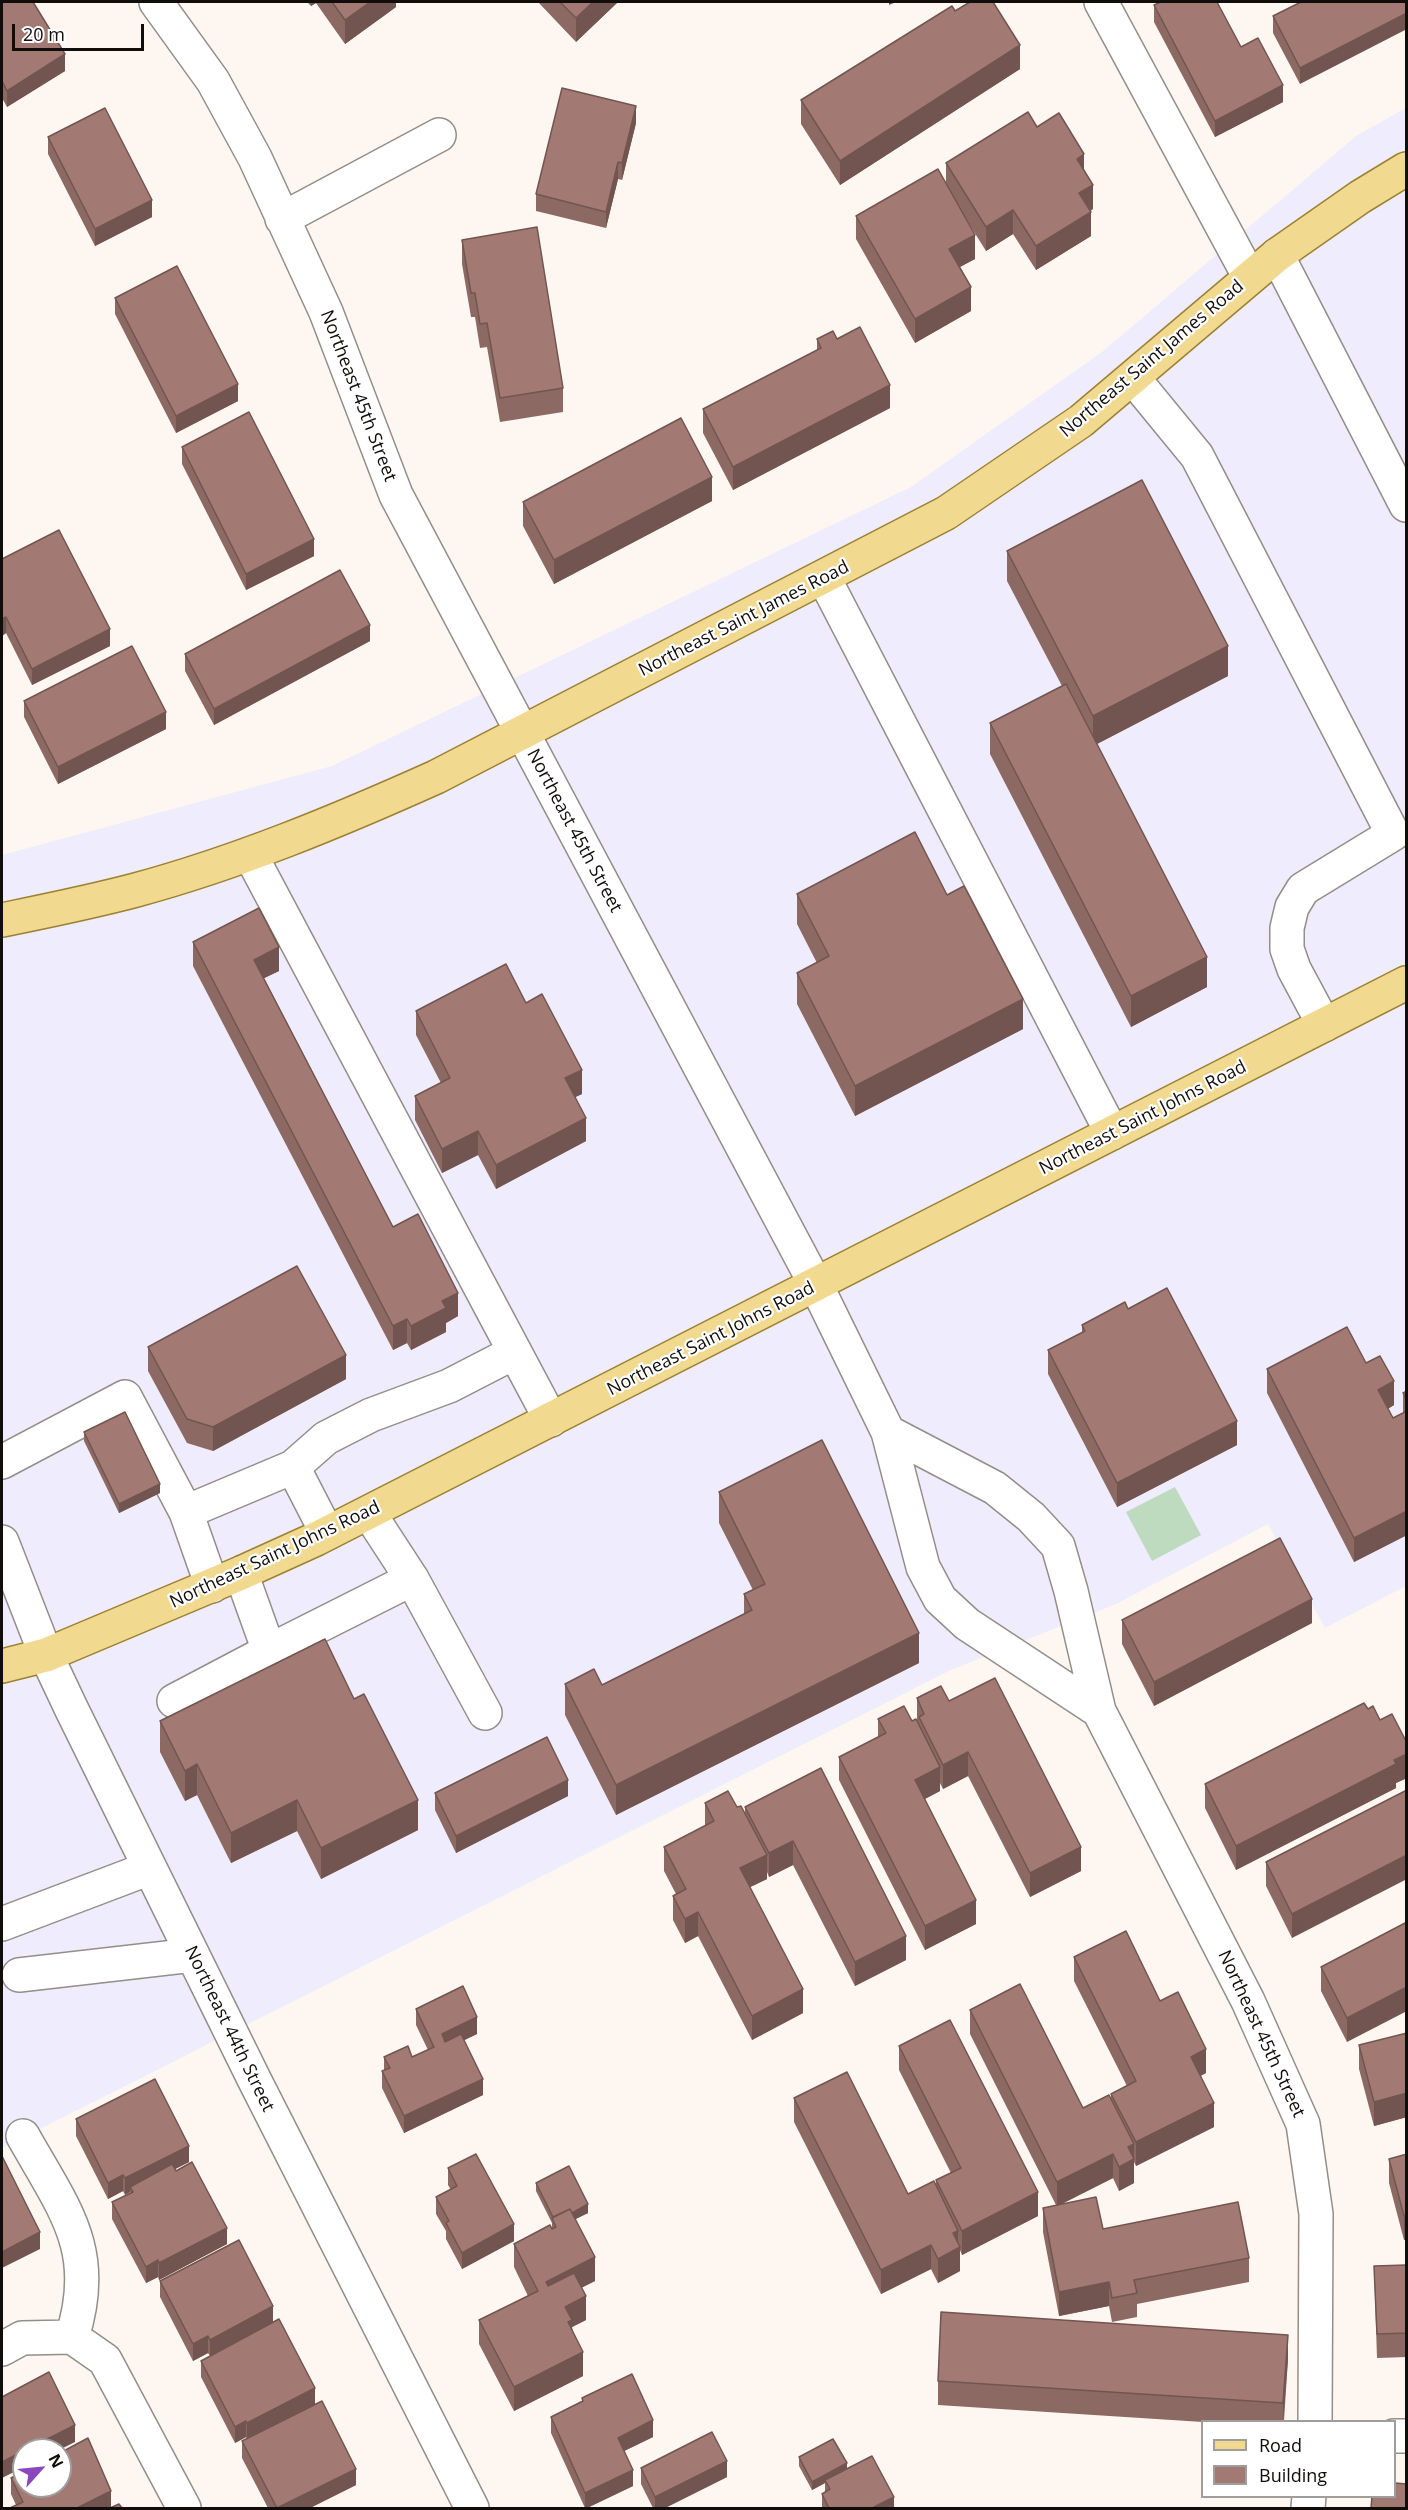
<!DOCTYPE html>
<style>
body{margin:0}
#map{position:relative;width:1408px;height:2510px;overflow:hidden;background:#fef7f1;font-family:"Open Sans",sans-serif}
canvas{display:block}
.frame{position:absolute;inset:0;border:3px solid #100d0b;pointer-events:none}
.legend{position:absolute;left:1201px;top:2420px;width:195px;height:78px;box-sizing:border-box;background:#fff;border:2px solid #9f9e9d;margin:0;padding:8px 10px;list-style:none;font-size:18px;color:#100d0b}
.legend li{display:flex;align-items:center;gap:12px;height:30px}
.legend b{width:30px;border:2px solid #9f9e9d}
.north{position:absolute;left:12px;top:2438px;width:60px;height:60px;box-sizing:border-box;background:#fff;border:2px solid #9f9e9d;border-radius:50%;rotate:63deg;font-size:16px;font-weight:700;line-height:24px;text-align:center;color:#100d0b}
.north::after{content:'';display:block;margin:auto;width:21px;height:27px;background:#8b48bd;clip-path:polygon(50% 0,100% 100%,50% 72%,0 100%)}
.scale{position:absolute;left:12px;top:24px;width:132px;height:27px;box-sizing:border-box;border:3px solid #100d0b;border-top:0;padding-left:8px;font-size:18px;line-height:21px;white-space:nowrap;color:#100d0b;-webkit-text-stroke:4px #fff;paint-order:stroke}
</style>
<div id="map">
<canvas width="1408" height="2510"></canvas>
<div class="frame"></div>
<ul class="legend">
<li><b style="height:8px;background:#f1d990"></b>Road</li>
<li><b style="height:16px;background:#a37a73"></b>Building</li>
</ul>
<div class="north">N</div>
<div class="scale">20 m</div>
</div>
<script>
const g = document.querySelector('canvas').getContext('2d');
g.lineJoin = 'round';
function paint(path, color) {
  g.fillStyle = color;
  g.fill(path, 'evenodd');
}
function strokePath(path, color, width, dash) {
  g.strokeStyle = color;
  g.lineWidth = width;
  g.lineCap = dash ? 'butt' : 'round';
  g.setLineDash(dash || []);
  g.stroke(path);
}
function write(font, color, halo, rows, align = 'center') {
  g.font = font + ' "Open Sans",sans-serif';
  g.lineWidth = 4.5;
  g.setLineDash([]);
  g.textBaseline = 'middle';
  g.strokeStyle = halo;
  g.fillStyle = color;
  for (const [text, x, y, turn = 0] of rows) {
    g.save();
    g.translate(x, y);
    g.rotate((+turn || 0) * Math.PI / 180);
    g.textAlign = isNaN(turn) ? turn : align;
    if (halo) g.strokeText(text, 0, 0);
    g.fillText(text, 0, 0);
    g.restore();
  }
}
paint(new Path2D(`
 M1406 108V1586L1325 1628 1268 1524 1116 1604 951 1670 2 2148V855L332 766 911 487 1102 352 1356 136Z`), '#eeecfd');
paint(new Path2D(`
 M1175 1487 1201 1535 1152 1561 1126 1512Z`), '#bedbbf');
const minor = new Path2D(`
 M156 2 213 81 255 158 326 312 396 495 816 1285 888 1432 923 1567 940 1599 967 1624 1099 1711
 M1101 2 1249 276
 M282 219 439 135
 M1277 255 1406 505
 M1133 378 1197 456 1393 834 1303 889 1292 907 1287 928V949L1294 969 1324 1025
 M824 578 1112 1133
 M250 854 551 1420
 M888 1432 995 1488 1031 1517 1058 1546 1071 1591 1099 1711 1248 2001 1303 2124 1316 2214 1315 2422
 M2 1462 125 1397 186 1512
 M327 1533 293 1467 326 1438 371 1415 449 1386 515 1352
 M2 1542 46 1655 71 1708 254 2079 472 2508
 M412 1579 485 1713
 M212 1586 186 1512 293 1467
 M269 1651 412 1579 369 1513
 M174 1701 269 1651 241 1573
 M2 1924 150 1868
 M19 1975 193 1955
 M23 2136C64 2209 100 2250 72 2337
 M72 2337 105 2360 184 2508
 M2 2349 22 2338 72 2337
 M1394 2436H1406
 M1308 2508 1309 2496`);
const major = new Path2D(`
 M2 920C46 911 91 902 136 890 239 862 338 821 436 777L946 513 1081 421 1277 255 1360 197 1406 169
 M2 1666 46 1655 241 1573 316 1539 1406 983`);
strokePath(minor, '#948e88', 36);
strokePath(major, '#9c8131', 36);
strokePath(minor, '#fff', 33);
strokePath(major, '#f1d990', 33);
paint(new Path2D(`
 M2 2 65 71 7 107 2 98Z
 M307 2H396V7L345 44 316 3 311 6Z
 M538 2H618L576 42Z
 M1301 2 1300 84 1273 33V16Z
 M1154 5 1283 102 1215 137 1154 22Z
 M955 11 1020 69 840 185 801 124V100Z
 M636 123 622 180 618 179 606 228 536 211V194Z
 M1037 127 1084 170 1093 209 1090 211 1091 236 1036 270 1013 234 986 251 961 211 975 259 959 267 971 311 915 343 856 239V216L946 184V163Z
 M48 137 152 217 95 246 48 154Z
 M462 240 563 388V412L500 422 487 347 480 348 475 317H471L462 264Z
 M115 298 238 401 176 433 115 314Z
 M817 339H837L890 408 733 490 703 433V409L817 350Z
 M182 447 314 556 246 590 182 464Z
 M712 501 554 584 523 526V502Z
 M1007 551 1228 676 1097 744 1207 987 1131 1027 990 754V723L1062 686 1007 581Z
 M2 559 110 646 32 685 6 633 2 636Z
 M370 641 214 725 185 671V654Z
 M24 701 166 729 58 784 24 717Z
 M797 894 947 895 1023 1029 855 1116 797 1004V973L817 963 797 924Z
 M193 942 279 971 264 978 393 1227 458 1316 446 1323V1332L411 1350 407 1343 393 1350 193 966Z
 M526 1003 582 1094 575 1097 586 1141 496 1189 478 1155 442 1173 415 1120V1096L441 1083 416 1035V1011Z
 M1082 1325 1237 1445 1117 1507 1048 1374V1350L1082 1333Z
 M148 1347 346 1379 213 1451 187 1443 148 1371Z
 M1366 1363 1394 1405 1388 1409 1393 1418 1403 1413V1393L1407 1391V1535L1354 1562 1267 1393V1369Z
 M84 1432 160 1493 119 1513 84 1441Z
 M719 1492 919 1663 616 1815 565 1715V1684L602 1685 744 1614V1594L753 1590 719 1523Z
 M1122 1620 1312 1623 1154 1706 1122 1644Z
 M917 1698 949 1701 1081 1871 1030 1897 968 1776 943 1789 940 1783V1791L925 1799 976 1924 925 1950 839 1780V1757L878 1737V1719L917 1721Z
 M1368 1709 1407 1743V1778L1396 1783V1788L1236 1870 1205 1808V1784Z
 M160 1721 418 1830 321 1879 297 1831 231 1863 197 1795 185 1801 160 1752Z
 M821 1768 906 1960 855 1986 793 1865 769 1877 767 1872V1879L750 1887 803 2013 752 2040 698 1936 685 1943 673 1920V1896L676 1894 664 1871V1847L705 1826V1803L737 1807 745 1814V1807Z
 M1407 1790 1292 1938 1266 1886V1862Z
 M435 1793 568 1796 456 1853 435 1810Z
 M1407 1922 1347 2042 1321 1991V1967Z
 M1074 1957 1160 2001 1206 2073 1200 2076 1214 2127 1136 2166 1134 2162V2183L1119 2191 1113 2178 1062 2204 1103 2229 1249 2258V2282L1137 2304V2317L1112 2322 1109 2306 1059 2316 1043 2232V2208L1056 2205 970 2034V2010L1083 2108 1111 2100V2094L1127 2086 1074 1981Z
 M416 2009 477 2034 464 2040 483 2095 404 2133 382 2088V2071L384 2070V2057H412L428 2050 416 2025Z
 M1407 2033V2117L1374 2126 1359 2069V2045Z
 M899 2046 1038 2216 962 2255 960 2250V2271L938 2283 931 2269 881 2294 794 2122V2098L908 2194 936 2187V2180L951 2173 899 2070Z
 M76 2119 189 2162 175 2169 227 2244 159 2280 158 2277 146 2283 112 2219V2202L130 2193V2192L125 2195 123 2191 108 2199 76 2136Z
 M1407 2154V2239L1404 2240 1389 2183V2159Z
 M448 2168 514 2241 462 2269 446 2239V2231L436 2214V2197L451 2190 448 2185Z
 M536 2183 588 2213 575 2219 595 2281 582 2287 586 2320 572 2327 583 2376 514 2411 479 2344V2320L528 2296 514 2267V2244L552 2228V2223L536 2191Z
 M1407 2265V2357L1377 2358 1374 2266Z
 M160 2281 273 2323 356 2485 310 2508H268L242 2458V2441L247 2439 246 2437 235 2443 201 2377V2361L210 2356 208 2353 193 2361 160 2297Z
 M1288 2359 1284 2421 1203 2422 938 2405V2381Z
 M582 2398 653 2437 624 2451 633 2486 587 2508H585L551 2433V2417L582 2401Z
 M799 2457 847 2469 894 2508H822V2494L825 2492V2483L812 2490 799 2466Z
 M641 2468 727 2477 665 2508H653L641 2484Z
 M11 2478 110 2508 16 2505 11 2494Z`), '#8c6963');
paint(new Path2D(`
 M311 2H316V3L311 6Z
 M370 2H396V7L345 44V20Z
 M593 2H618L576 42V18Z
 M889 2H896L889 5Z
 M1407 13V29L1300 84V68Z
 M1020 45V69L840 185V161Z
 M65 54V71L7 107V91Z
 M1283 85V102L1215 137V121Z
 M636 106V123L622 180V163Z
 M1084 154V178L1077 159Z
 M618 162V179L606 228V212Z
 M1093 185V209L1079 217V193Z
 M152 200V217L95 246V229Z
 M1013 210V234L986 251V227Z
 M1091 212V236L1036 270V246Z
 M975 235V259L949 273V249Z
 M971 287V311L915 343V319Z
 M238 384V401L176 433V416Z
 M890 385V408L733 490V467Z
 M712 477V501L554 584V560Z
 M314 539V556L246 590V574Z
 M6 617V633L2 636V619Z
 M370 625V641L214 725V709Z
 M110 629V646L32 685V669Z
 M1228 646V676L1093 746V716Z
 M166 712V729L58 784V767Z
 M279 947V971L254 983V960Z
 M1207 957V987L1131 1027V996Z
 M1023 999V1029L855 1116V1086Z
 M582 1070V1094L565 1102V1078Z
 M586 1118V1141L496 1189V1165Z
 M478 1131V1155L442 1173V1149Z
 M458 1293V1316L446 1323V1332L411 1350V1326L442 1301Z
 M407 1319V1343L393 1350V1326Z
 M346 1355V1379L213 1451V1427Z
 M1394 1381V1405L1378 1414V1390Z
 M1237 1421V1445L1117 1507V1483Z
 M160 1484V1493L119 1513V1504Z
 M1407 1511V1535L1354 1562V1538Z
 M1312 1599V1623L1154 1706V1682Z
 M919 1633V1663L616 1815V1785Z
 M968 1752V1776L943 1789V1765Z
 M1407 1754V1778L1396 1783V1788L1236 1870V1846Z
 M197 1764V1795L185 1801V1771Z
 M940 1767V1791L915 1804V1780Z
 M568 1780V1796L456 1853V1836Z
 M297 1800V1831L231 1863V1833Z
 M418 1800V1830L321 1879V1848Z
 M793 1841V1865L769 1877V1853Z
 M1081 1847V1871L1030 1897V1873Z
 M767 1855V1879L740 1892V1868Z
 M1407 1855V1879L1292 1938V1914Z
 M976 1900V1924L925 1950V1926Z
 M698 1912V1936L685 1943V1919Z
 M906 1936V1960L855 1986V1962Z
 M1407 1987V2011L1347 2042V2018Z
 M803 1989V2013L752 2040V2016Z
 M477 2017V2034L442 2051V2034Z
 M1206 2049V2073L1191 2081V2057Z
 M483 2079V2095L404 2133V2116Z
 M1407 2093V2117L1374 2126V2102Z
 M1214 2103V2127L1136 2166V2142Z
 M1134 2144V2183L1119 2191V2167L1128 2147Z
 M189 2146V2162L132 2191 130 2187V2192L125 2195V2178Z
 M1113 2154V2178L1057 2206V2182Z
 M123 2175V2191L108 2199V2183Z
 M1038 2192V2216L962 2255V2231Z
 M588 2204V2213L556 2229 555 2221Z
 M1407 2215V2239L1404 2240V2216Z
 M514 2224V2241L462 2269V2253Z
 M227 2228V2244L159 2280V2263Z
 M958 2231V2249L960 2247V2271L938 2283V2259L953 2233Z
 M40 2232V2249L2 2268V2252Z
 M931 2245V2269L881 2294V2270Z
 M595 2257V2281L546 2306V2282Z
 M158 2260V2277L146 2283V2267Z
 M1109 2282V2306L1059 2316V2292Z
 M586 2296V2320L572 2327V2344L565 2307Z
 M273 2306V2323L210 2356V2340Z
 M1288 2335V2359L1283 2421V2403Z
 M208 2336V2353L193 2361V2344Z
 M583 2352V2376L514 2411V2387Z
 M315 2388V2404L247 2440V2423Z
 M653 2420V2437L618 2454V2438Z
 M246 2421V2437L235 2443V2427Z
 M75 2425V2442L59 2450H25Z
 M24 2451V2467L2 2478V2462Z
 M727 2461V2477L665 2508H655V2497Z
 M847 2463V2472L825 2480V2483L812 2490V2482Z
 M356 2469V2485L310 2508H278Z
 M633 2470V2486L587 2508H585V2493Z
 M111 2491V2508H77Z
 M894 2497V2508H872Z`), '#725550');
const building = new Path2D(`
 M2 2H33L65 54 7 91 2 81Z
 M332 2H370L345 20Z
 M560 2H593L576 18Z
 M970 2H993L1020 45 840 161 801 100 952 6 955 11Z
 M1161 2H1217L1241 47 1258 38 1283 85 1215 121 1154 5Z
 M1301 2H1407V13L1300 68 1273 16Z
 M562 88 636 106 622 163 618 162 606 212 536 194Z
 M105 108 152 200 95 229 48 137Z
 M1028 112 1037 127 1059 113 1084 154 1077 159 1093 185 1079 193 1091 212 1036 246 1013 210 986 227 946 163Z
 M938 169 975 235 949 249 971 287 915 319 856 216Z
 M537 227 563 388 500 398 487 323 480 324 475 293H471L462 240Z
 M177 266 238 384 176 416 115 298Z
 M860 327 890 385 733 467 703 409 821 348 817 339 833 331 837 339Z
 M249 412 314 539 246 574 182 447Z
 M681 418 712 477 554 560 523 502Z
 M1142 480 1228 646 1093 716 1007 551Z
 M59 530 110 629 32 669 6 617 2 619V559Z
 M340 570 370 625 214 709 185 654Z
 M132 646 166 712 58 767 24 701Z
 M1066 684 1207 957 1131 996 990 723Z
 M915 832 947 895 964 886 1023 999 855 1086 797 973 829 956 797 894Z
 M259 908 279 947 254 960 393 1227 418 1214 458 1293 442 1301 446 1308 411 1326 407 1319 393 1326 193 942Z
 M506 964 526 1003 542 994 582 1070 565 1078 586 1118 496 1165 478 1131 442 1149 415 1096 450 1078 416 1011Z
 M297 1266 346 1355 213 1427 187 1419 148 1347Z
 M1167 1288 1237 1421 1117 1483 1048 1350 1085 1331 1082 1325 1125 1302 1128 1309Z
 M1347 1327 1366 1363 1380 1356 1394 1381 1378 1390 1393 1418 1407 1411V1511L1354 1538 1267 1369Z
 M1407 1391V1400L1403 1393Z
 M125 1412 160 1484 119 1504 84 1432Z
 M822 1440 919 1633 616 1785 565 1684 594 1669 602 1685 752 1610 744 1594 765 1584 719 1492Z
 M1280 1538 1312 1599 1154 1682 1122 1620Z
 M325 1639 354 1699 364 1694 418 1800 321 1848 297 1800 231 1833 197 1764 185 1771 160 1721Z
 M995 1678 1081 1847 1030 1873 968 1752 943 1765 919 1717 924 1714 917 1698 941 1686 949 1701Z
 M1364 1703 1368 1709 1373 1706 1380 1720 1392 1714 1407 1743V1754L1394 1760 1396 1764 1236 1846 1205 1784Z
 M904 1706 912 1721 916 1719 940 1767 915 1780 976 1900 925 1926 839 1757 886 1733 878 1719Z
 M547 1737 568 1780 456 1836 435 1793Z
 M821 1768 906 1936 855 1962 793 1841 769 1853 745 1807Z
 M1407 1790V1855L1292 1914 1266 1862Z
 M728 1791 737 1807 741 1806 767 1855 740 1868 803 1989 752 2016 698 1912 685 1919 673 1896 686 1889 664 1847 714 1821 705 1803Z
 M1407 1922V1987L1347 2018 1321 1967Z
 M1126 1931 1160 2001 1178 1992 1206 2049 1191 2057 1214 2103 1136 2142 1111 2094 1136 2081 1074 1957Z
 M1020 1984 1083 2108 1109 2095 1134 2144 1128 2147 1134 2159 1119 2167 1113 2154 1057 2182 970 2010Z
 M463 1986 477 2017 442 2034 445 2042 461 2034 483 2079 404 2116 382 2071 390 2068 384 2057 408 2046 412 2057 434 2047 416 2009Z
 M950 2020 1038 2192 962 2231 936 2180 961 2168 899 2046Z
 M1407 2033V2093L1374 2102 1359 2045Z
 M847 2072 908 2194 934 2181 958 2231 953 2233 960 2247 938 2259 931 2245 881 2270 794 2098Z
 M155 2079 189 2146 125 2178 123 2175 108 2183 76 2119Z
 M476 2154 514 2224 462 2253 446 2223 449 2221 436 2197 457 2186 448 2168Z
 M1407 2154V2215L1404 2216 1389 2159Z
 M2 2156 40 2232 2 2252Z
 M192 2162 227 2228 159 2263 158 2260 146 2267 112 2202 133 2192 130 2187 172 2164 176 2171Z
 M569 2166 588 2204 572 2213 570 2209 553 2217 536 2183Z
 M1096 2197 1103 2229 1238 2202 1249 2258 1134 2280 1137 2293 1112 2298 1109 2282 1059 2292 1043 2208Z
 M570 2209 595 2257 546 2282 548 2286 574 2273 586 2296 565 2307 572 2320 568 2322 583 2352 514 2387 479 2320 538 2291 514 2244 550 2225 552 2229 556 2227 552 2218Z
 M239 2240 273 2306 210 2340 208 2336 193 2344 160 2281Z
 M1407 2265V2333L1377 2334 1374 2266Z
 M941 2312 1288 2335 1283 2403 938 2381Z
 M279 2319 315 2388 247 2423 246 2421 235 2427 201 2361Z
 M49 2372 75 2425 2 2462V2397Z
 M632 2374 653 2420 618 2438 633 2470 585 2493 551 2417 583 2401 582 2398Z
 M322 2401 356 2469 277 2508 242 2441Z
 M712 2432 727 2461 655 2497 641 2468Z
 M88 2438 111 2491 77 2508H10L23 2502 11 2478 24 2471V2486H60V2453Z
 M833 2439 847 2463 812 2482 799 2457Z
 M872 2456 894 2497 872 2508H829L822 2494 830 2489 825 2480Z
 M1395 2483 1407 2484V2508H1371L1372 2496H1395Z
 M119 2504 122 2508H110Z`);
paint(building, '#a37a73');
strokePath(building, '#725550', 1.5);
write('18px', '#100d0b', '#fff', [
 ["Northeast Saint James Road",1152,359,-40],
 ["Northeast 45th Street",358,396,69],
 ["Northeast Saint James Road",744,619,-27],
 ["Northeast 45th Street",574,831,62],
 ["Northeast Saint Johns Road",1143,1118,-27],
 ["Northeast Saint Johns Road",711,1339,-27],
 ["Northeast Saint Johns Road",275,1555,-25],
 ["Northeast 44th Street",229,2029,64],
 ["Northeast 45th Street",1261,2034,65]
]);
</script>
